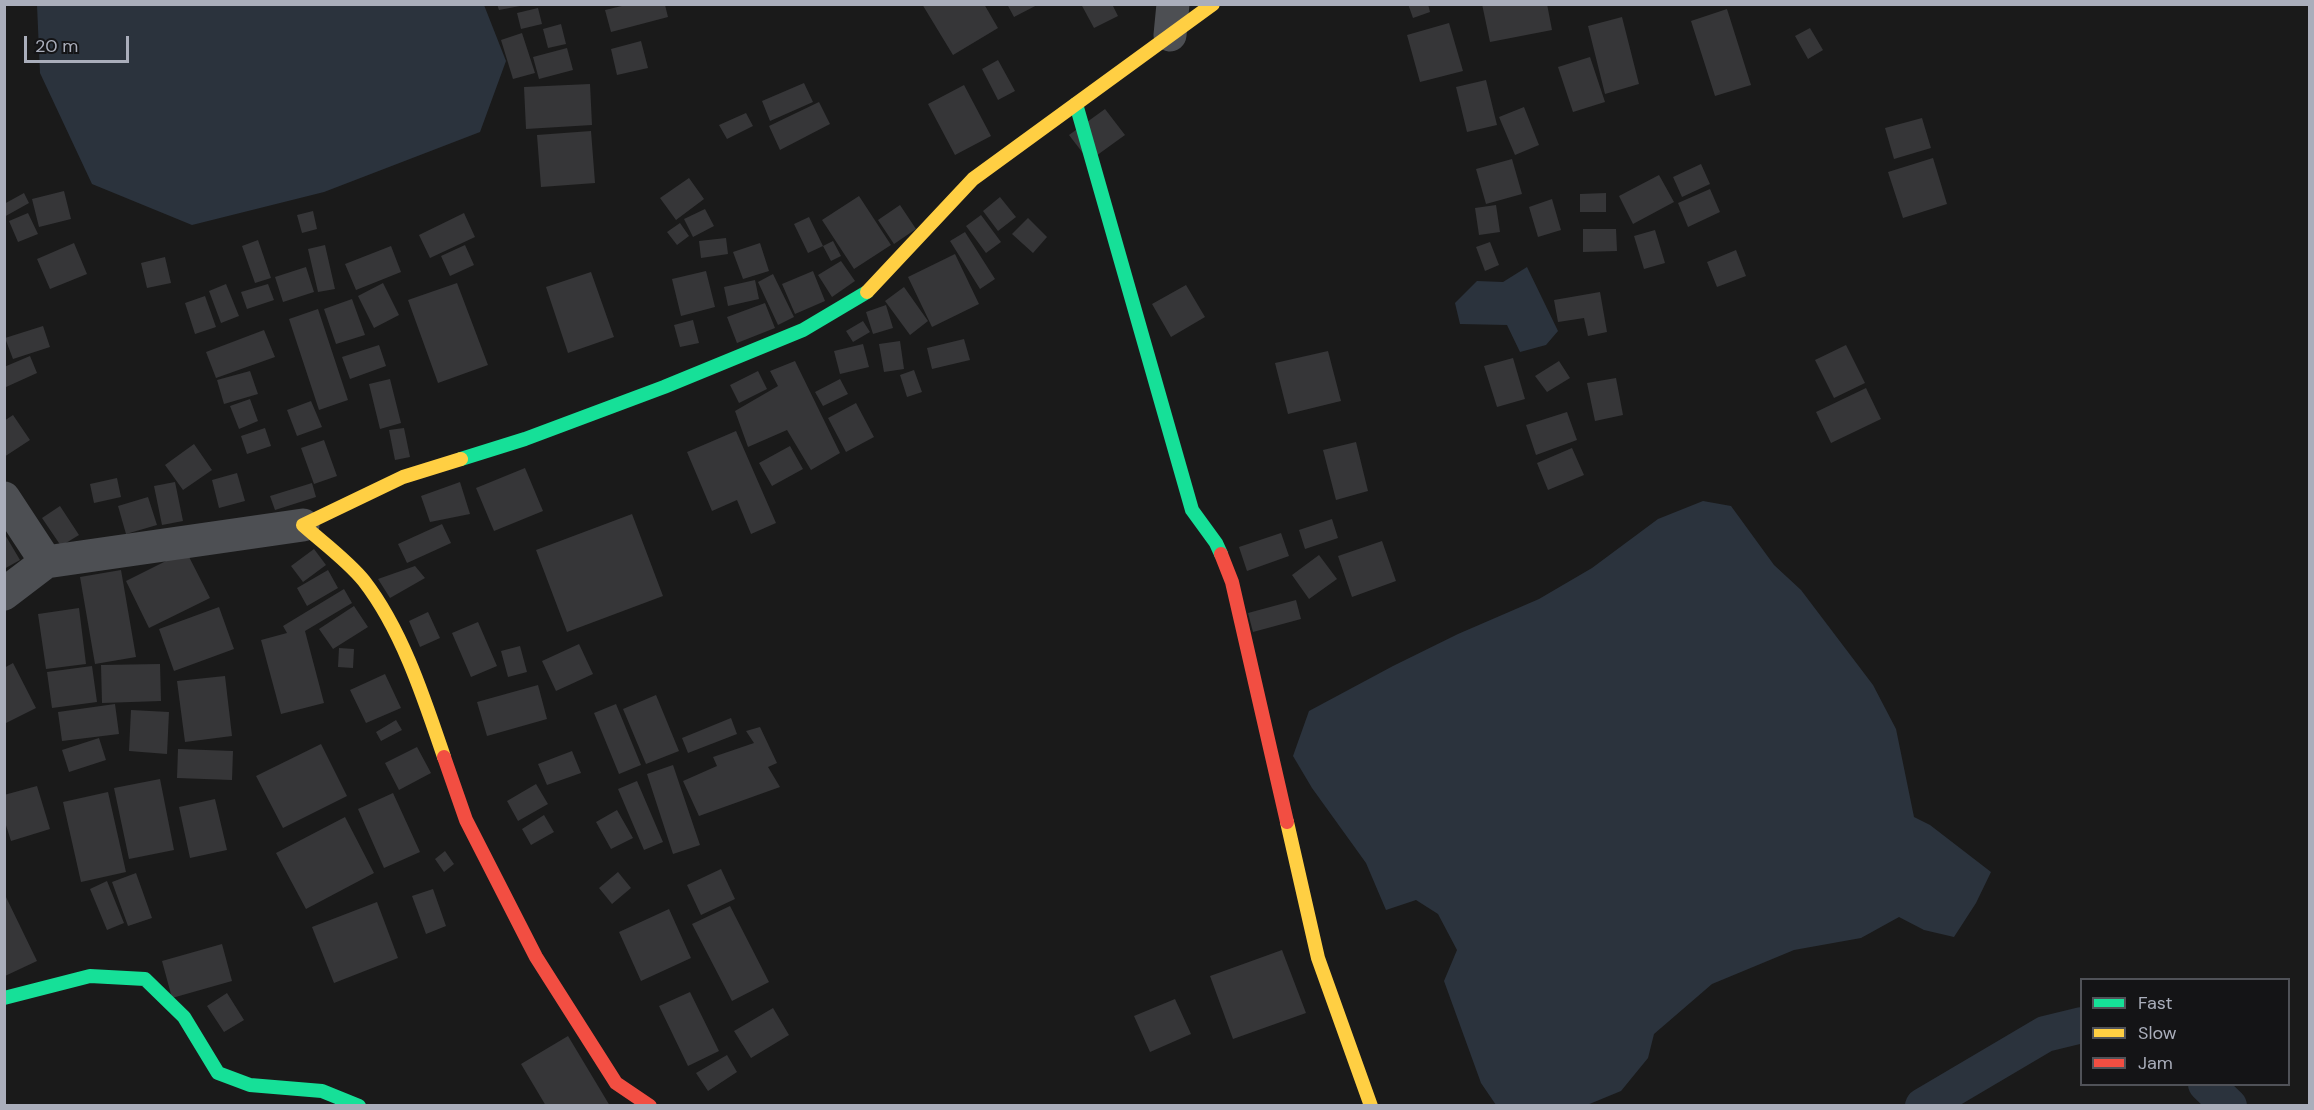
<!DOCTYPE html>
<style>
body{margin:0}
#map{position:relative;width:2314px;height:1110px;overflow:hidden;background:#1a1a1a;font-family:"DM Sans",sans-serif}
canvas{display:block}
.frame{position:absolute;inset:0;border:6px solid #aaaebb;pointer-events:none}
.legend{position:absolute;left:2080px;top:978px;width:210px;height:108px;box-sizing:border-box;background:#141416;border:2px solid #505258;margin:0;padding:8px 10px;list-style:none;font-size:18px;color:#aaaebb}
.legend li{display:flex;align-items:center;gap:12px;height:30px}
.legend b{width:30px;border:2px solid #505258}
.scale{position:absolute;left:24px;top:36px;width:105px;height:27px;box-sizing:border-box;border:3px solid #aaaebb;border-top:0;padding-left:8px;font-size:18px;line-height:21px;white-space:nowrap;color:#aaaebb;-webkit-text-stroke:4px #141416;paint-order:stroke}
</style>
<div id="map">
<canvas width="2314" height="1110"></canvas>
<div class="frame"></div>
<ul class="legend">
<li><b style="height:8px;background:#16e098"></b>Fast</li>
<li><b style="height:8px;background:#ffcf43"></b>Slow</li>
<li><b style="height:8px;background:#f24e42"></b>Jam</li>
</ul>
<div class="scale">20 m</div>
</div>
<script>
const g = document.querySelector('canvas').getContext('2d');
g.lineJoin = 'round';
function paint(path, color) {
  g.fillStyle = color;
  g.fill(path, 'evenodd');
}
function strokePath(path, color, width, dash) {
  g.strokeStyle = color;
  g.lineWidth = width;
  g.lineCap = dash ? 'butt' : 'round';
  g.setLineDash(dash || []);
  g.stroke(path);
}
paint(new Path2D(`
 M37 5H484L506 61 480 132 324 192 192 225 92 184 40 73Z
 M1527 267 1558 331 1546 345 1520 352 1507 325 1460 324 1455 303 1477 281 1503 282Z
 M1703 501 1731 506 1774 565 1801 590 1873 685 1896 729 1914 817 1930 825 1991 872 1976 903 1954 937 1924 930 1899 917 1861 938 1794 950 1712 984 1654 1034 1648 1058 1621 1091 1587 1105H1496L1481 1083 1444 981 1457 950 1438 914 1416 900 1386 910 1366 863 1312 788 1293 756 1309 711 1393 666 1458 634 1539 599 1592 568 1658 519Z`), '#2b333d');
strokePath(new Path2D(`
 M2206 1084 2229 1106
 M1923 1106 2045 1034 2082 1025`), '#2b333d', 36);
paint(new Path2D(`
 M497 4H520V6L499 10Z
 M922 4H984L998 28 953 55Z
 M1007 4H1039L1014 17Z
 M1081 4H1112L1118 16 1094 28Z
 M1408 4H1428L1430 12 1413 18Z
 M1482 4H1547L1552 30 1490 42Z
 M626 5H665L668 17 611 32 605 10Z
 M538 8 542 24 521 29 517 13Z
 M1727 9 1751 85 1715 96 1691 21Z
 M1622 17 1639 84 1605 94 1588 26Z
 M1449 23 1463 71 1420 82 1407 35Z
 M561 24 566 44 548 48 543 29Z
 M1810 28 1823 50 1808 59 1795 36Z
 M522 33 535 73 513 79 501 40Z
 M641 41 648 68 617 75 611 49Z
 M567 48 573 70 539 79 533 57Z
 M1590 57 1605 102 1573 112 1558 67Z
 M998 60 1015 91 998 100 982 69Z
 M1486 80 1497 125 1467 132 1456 87Z
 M804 83 813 102 770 121 762 101Z
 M590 84 592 125 526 129 524 87Z
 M964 85 991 136 955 155 928 104Z
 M819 102 830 124 780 150 769 126Z
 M1524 107 1539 145 1515 155 1499 117Z
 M1105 109 1125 135 1089 161 1069 135Z
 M746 113 753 126 727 139 719 125Z
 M1922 118 1931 148 1894 159 1885 128Z
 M591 131 595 183 541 187 537 135Z
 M1933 158 1947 204 1903 218 1888 172Z
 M1512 159 1522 194 1486 204 1476 169Z
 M1701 164 1710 184 1682 197 1673 177Z
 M1659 175 1674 202 1633 224 1619 196Z
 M689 178 704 199 676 220 660 198Z
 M1710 189 1720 212 1688 227 1678 203Z
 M64 191 71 219 39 227 32 199Z
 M24 193 29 203 4 217V204Z
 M1606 193V212H1580V194Z
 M859 196 891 245 854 269 822 220Z
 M1000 197 1016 217 998 231 983 211Z
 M1552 199 1561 230 1538 237 1529 207Z
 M900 205 916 229 894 244 878 220Z
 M1496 205 1500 232 1479 235 1475 208Z
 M705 209 714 226 693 237 684 219Z
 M313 211 317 229 302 233 297 215Z
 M28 213 38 234 18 242 9 221Z
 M464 213 475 237 430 258 419 235Z
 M981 215 1001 242 986 253 966 226Z
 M809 217 823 246 808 253 794 224Z
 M1028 218 1047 237 1033 253 1012 234Z
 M680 223 689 236 677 245 667 232Z
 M1583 229H1616L1617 251 1583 252Z
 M1655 230 1665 263 1644 269 1634 236Z
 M965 232 995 279 980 289 950 241Z
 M726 238 728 254 701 258 699 241Z
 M258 240 271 278 255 283 242 246Z
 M833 241 841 256 831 261 823 246Z
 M1490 242 1499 265 1485 271 1476 247Z
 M74 243 87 274 50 289 37 259Z
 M760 243 769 271 743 279 733 252Z
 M325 245 335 289 318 292 308 249Z
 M465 245 474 265 450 276 441 256Z
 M391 246 401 272 356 290 345 264Z
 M1736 250 1746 276 1717 287 1707 262Z
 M955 254 979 304 932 327 908 277Z
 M165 257 171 283 147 288 141 263Z
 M841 261 855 281 832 297 818 275Z
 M306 267 314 292 283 302 275 277Z
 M706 271 715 307 681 316 672 279Z
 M813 271 825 301 795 314 782 284Z
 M591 272 614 337 568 353 546 287Z
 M773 274 794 317 778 325 758 282Z
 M755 280 759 299 728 306 724 287Z
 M383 283 399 315 374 328 358 296Z
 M457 283 488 365 438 383 408 300Z
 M226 284 239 316 221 323 209 291Z
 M268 284 274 300 247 309 241 292Z
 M1186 285 1205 317 1171 337 1152 304Z
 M904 287 928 321 910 335 885 301Z
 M1600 292 1607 332 1588 336 1584 318 1558 322 1554 300Z
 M205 296 216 327 195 334 185 303Z
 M352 299 365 335 336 344 324 309Z
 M765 303 775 328 737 343 727 317Z
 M886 305 893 328 873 334 866 312Z
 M318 309 348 400 319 410 289 319Z
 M693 320 699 343 680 347 674 325Z
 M863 321 870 332 853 342 846 331Z
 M43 326 50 347 13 359 5 338Z
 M264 330 275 357 216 378 206 352Z
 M964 339 970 360 932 369 927 348Z
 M900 341 904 369 884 372 879 344Z
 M863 344 869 367 840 374 834 351Z
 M379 345 386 366 350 379 342 357Z
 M1846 345 1865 383 1834 398 1815 360Z
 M1328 351 1341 401 1288 414 1275 363Z
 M30 356 37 373 6 387 4 367Z
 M1513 358 1525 399 1497 407 1484 366Z
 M795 361 840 453 811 470 787 430 748 447 735 411 778 386 770 371Z
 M1559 361 1570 378 1547 392 1535 376Z
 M914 370 922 392 907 397 900 375Z
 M250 371 258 394 224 404 217 380Z
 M758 371 767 389 739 403 730 385Z
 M1616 378 1623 415 1595 421 1587 383Z
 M390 379 401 423 380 429 369 384Z
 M840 379 848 394 823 406 815 392Z
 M1866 388 1881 419 1831 443 1816 412Z
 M250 399 258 421 239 429 230 406Z
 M311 401 322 427 297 436 287 410Z
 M856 403 874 437 846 452 828 418Z
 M1567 412 1577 440 1536 455 1526 425Z
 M13 415 30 440 4 457V421Z
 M265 428 271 446 247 454 241 436Z
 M404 428 410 457 395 460 389 430Z
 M736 431 776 523 751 534 737 500 712 511 687 452Z
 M324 440 337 476 314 484 301 448Z
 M1356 442 1368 491 1336 500 1323 450Z
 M194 444 212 470 183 490 165 465Z
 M790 446 803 469 772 486 759 463Z
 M1572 448 1584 475 1548 490 1537 463Z
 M525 468 543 511 494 531 476 488Z
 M237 473 245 501 219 508 212 480Z
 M117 478 121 497 94 503 90 484Z
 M175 482 183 521 162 525 154 486Z
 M460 482 470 514 430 522 421 496Z
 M312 483 316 497 275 510 270 496Z
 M148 497 157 525 126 534 118 506Z
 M60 506 79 535 61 546 42 518Z
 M632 514 663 596 567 632 536 550Z
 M1332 519 1338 538 1305 549 1299 530Z
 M442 524 451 543 407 563 398 544Z
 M4 533 20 560 4 569Z
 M1281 533 1289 556 1247 571 1239 547Z
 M1382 541 1396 581 1352 597 1338 556Z
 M314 549 326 565 303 582 291 566Z
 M186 551 210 598 149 628 126 581Z
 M1319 555 1337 579 1309 599 1292 575Z
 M415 566 425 578 390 598 378 579Z
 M121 570 136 657 95 664 80 577Z
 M328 570 338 588 307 606 297 588Z
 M344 589 352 603 305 631 324 703 281 714 261 640 287 633 283 626Z
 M1296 600 1301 619 1253 632 1248 613Z
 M354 606 368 627 333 649 319 629Z
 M219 607 234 649 174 671 159 629Z
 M79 608 86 664 46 669 38 614Z
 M428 612 440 638 420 647 409 621Z
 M478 622 497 666 471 677 452 633Z
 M579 644 593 674 556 691 542 661Z
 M520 646 527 672 508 677 501 651Z
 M339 648 354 649 353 668 338 667Z
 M13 663 36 708 4 724V668Z
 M160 664 161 701 102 703 101 665Z
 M92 666 97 702 52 708 47 672Z
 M385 674 401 708 366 723 350 690Z
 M225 676 232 736 185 742 177 681Z
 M538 685 547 719 487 736 477 702Z
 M656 695 679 751 646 764 623 709Z
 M115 704 119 734 62 741 58 712Z
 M616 704 641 765 619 774 594 713Z
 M131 710 169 712 167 754 129 751Z
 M731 718 737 734 688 753 682 738Z
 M396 720 402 730 381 741 376 732Z
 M760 727 777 763 768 767 780 787 699 816 683 781 717 766 713 757 754 743 746 731Z
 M99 738 106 760 69 772 62 750Z
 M321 744 347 796 283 828 256 776Z
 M417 747 431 773 399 790 385 763Z
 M178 749 233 751 232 780 177 778Z
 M572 751 581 773 547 785 538 764Z
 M673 765 700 845 673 854 647 774Z
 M160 779 174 850 129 859 114 788Z
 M637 781 663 842 644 850 618 789Z
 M536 784 548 804 518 821 507 801Z
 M37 786 50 829 11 841 4 819V795Z
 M108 792 126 872 81 882 63 802Z
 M393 793 420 852 384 868 358 809Z
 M215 799 227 850 190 858 179 807Z
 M617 810 633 838 611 849 596 822Z
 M544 815 554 832 531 845 522 829Z
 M345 817 374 873 306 909 276 853Z
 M445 851 454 864 444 872 435 859Z
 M721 869 735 899 701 915 687 885Z
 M618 872 631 888 612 904 599 888Z
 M136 873 152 918 128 926 112 882Z
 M107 881 124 923 107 930 90 889Z
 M433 889 446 926 426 934 412 896Z
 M5 895 37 961 5 976Z
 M377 902 398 958 334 983 312 927Z
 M730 906 769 982 732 1001 692 924Z
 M669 909 691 958 641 981 619 932Z
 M222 944 232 981 172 998 162 961Z
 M1282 950 1306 1013 1233 1039 1210 976Z
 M690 992 719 1051 688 1066 659 1006Z
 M227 993 244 1020 224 1032 207 1006Z
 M1175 999 1191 1034 1150 1052 1134 1016Z
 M773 1008 789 1035 751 1058 734 1031Z
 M568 1036 610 1106H546L521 1064Z
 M727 1055 737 1072 708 1091 696 1073Z`), '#363638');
strokePath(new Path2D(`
 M1170 35 1173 4
 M4 498 46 562
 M4 594 46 562 303 525`), '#4d4f53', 33);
strokePath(new Path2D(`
 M1076 104 1192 510 1216 543 1221 554
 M461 459 525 439 664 387 803 330 867 292
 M4 998 90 976 145 979 184 1017 218 1073 250 1085 322 1091 359 1106`), '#16e098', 14);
strokePath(new Path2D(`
 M867 292 973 179 1213 4
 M444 757C424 698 402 630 364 581 348 561 322 542 303 525L403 477 461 459
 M1287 822 1318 958 1371 1106`), '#ffcf43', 14);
strokePath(new Path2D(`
 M1221 554 1232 582 1287 822
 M444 757 466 820 536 957 616 1083 650 1106`), '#f24e42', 14);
</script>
